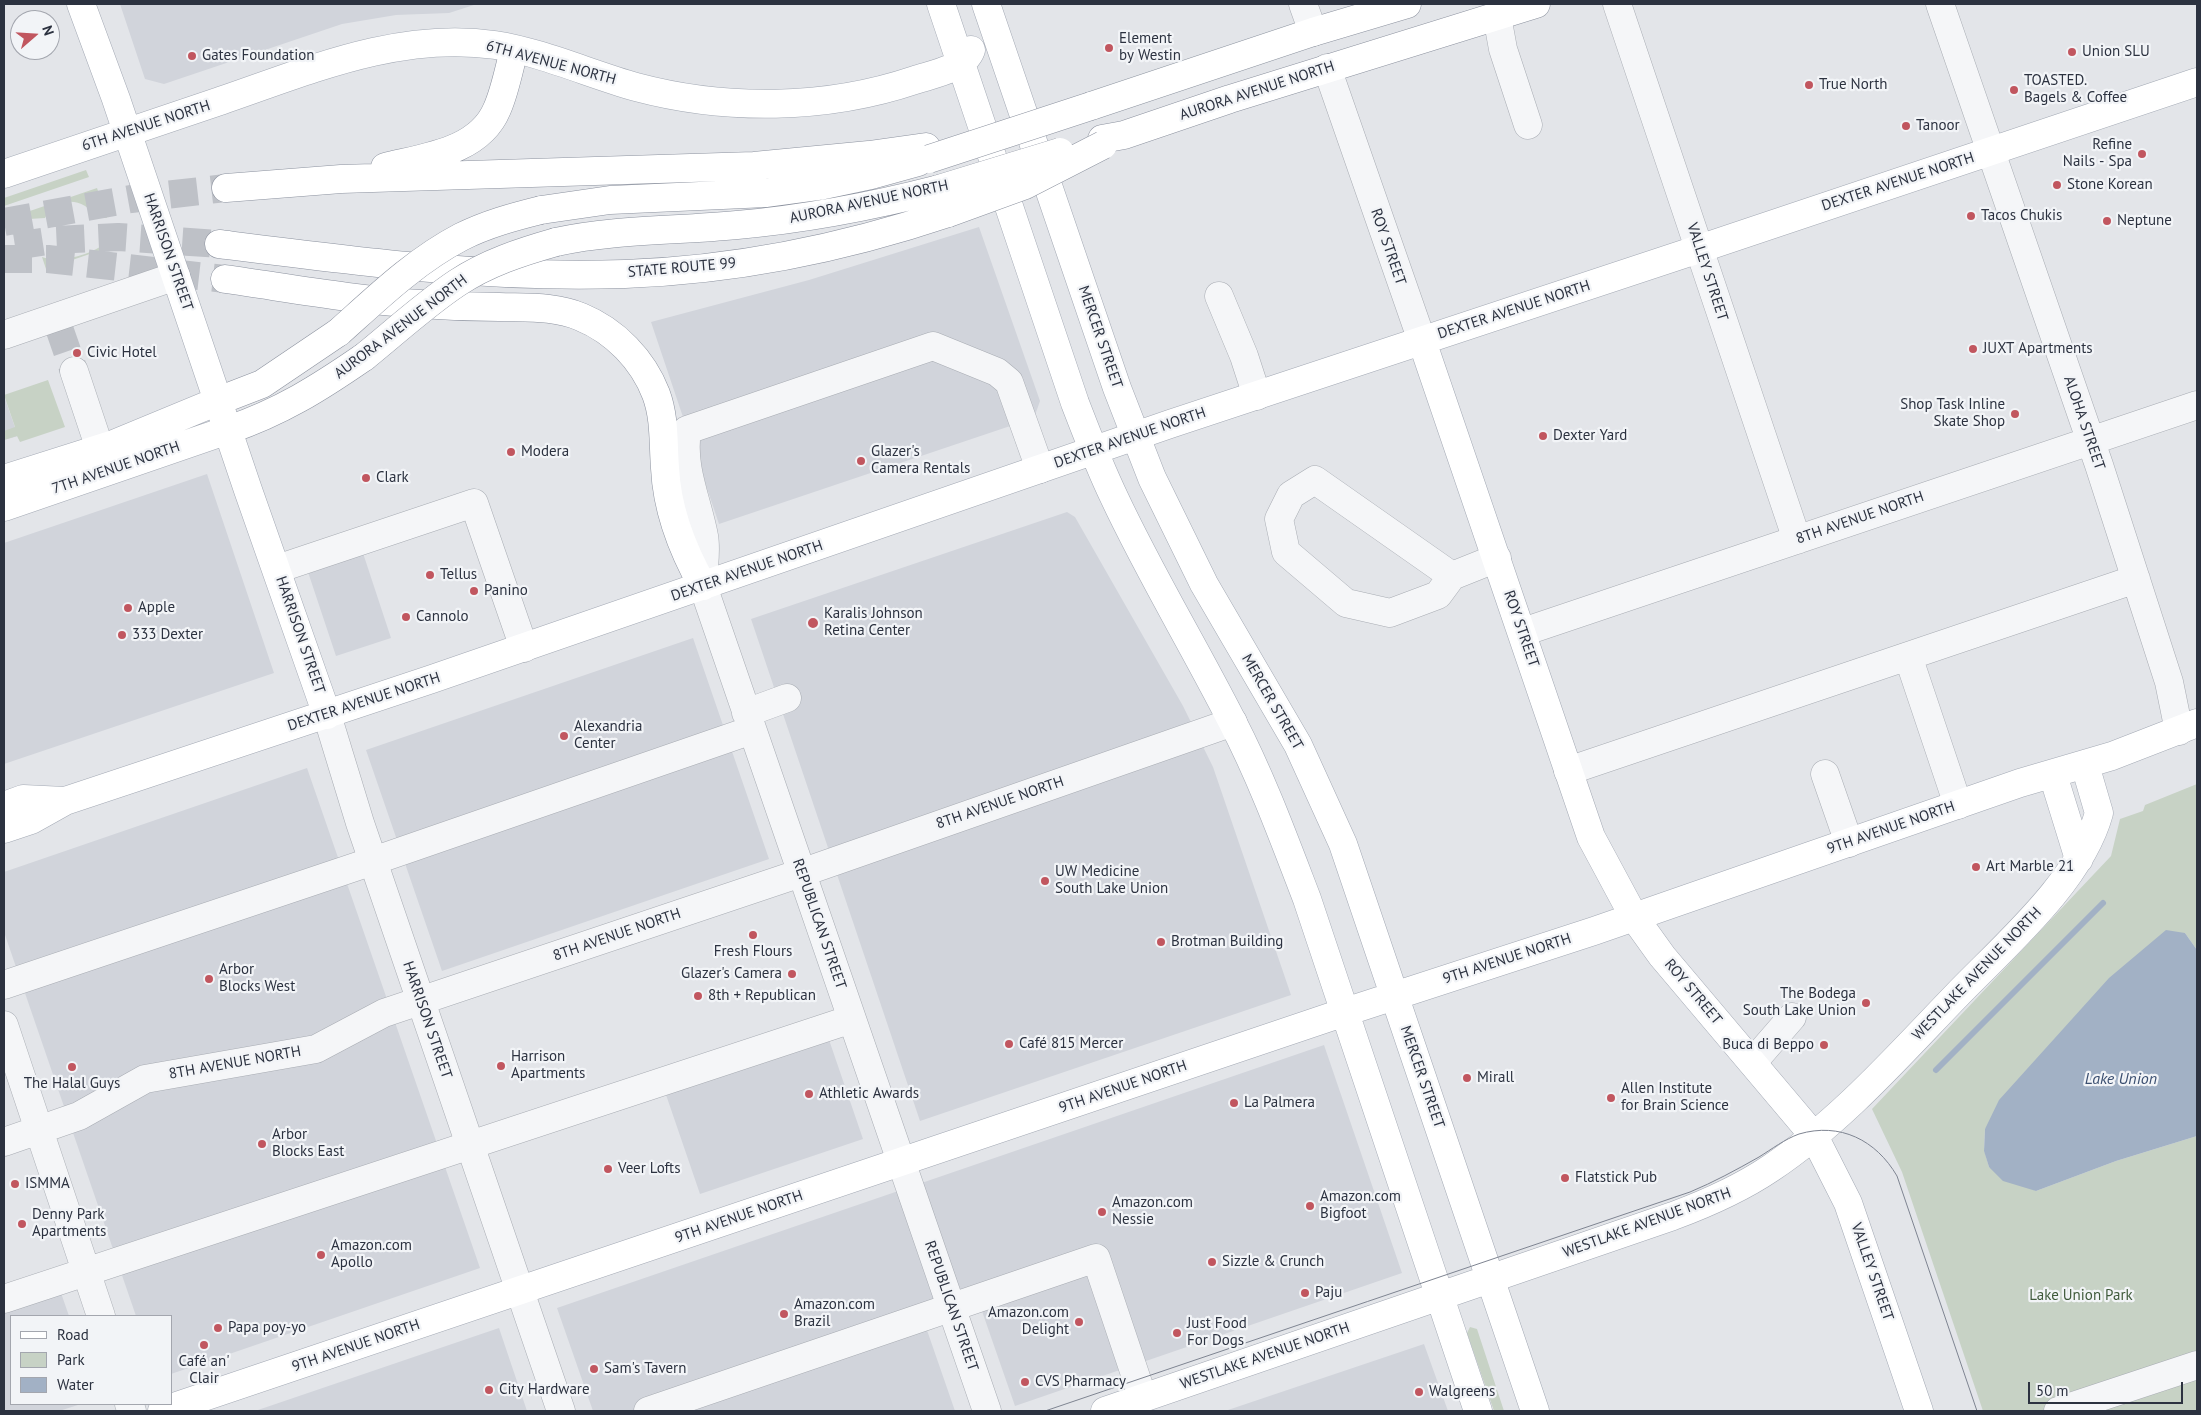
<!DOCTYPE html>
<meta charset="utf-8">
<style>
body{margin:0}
#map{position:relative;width:2201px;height:1415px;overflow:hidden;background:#e3e5e9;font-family:"PT Sans",sans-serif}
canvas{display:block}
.frame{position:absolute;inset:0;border:5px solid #2c3240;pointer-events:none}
.legend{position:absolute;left:10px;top:1315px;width:162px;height:90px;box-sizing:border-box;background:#f2f4f7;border:1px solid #a3a6ae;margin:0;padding:6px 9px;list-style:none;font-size:15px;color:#2c3240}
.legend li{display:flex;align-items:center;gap:10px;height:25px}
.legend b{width:25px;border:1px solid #a3a6ae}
.north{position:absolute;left:10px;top:10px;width:50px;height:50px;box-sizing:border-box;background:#f2f4f7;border:1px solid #a3a6ae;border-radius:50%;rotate:71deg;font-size:14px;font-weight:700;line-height:20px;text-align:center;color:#2c3240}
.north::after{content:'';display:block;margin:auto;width:18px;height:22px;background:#c1565f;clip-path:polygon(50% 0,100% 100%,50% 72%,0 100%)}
.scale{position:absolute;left:2028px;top:1382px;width:155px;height:22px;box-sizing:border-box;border:2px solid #2c3240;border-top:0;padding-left:6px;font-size:15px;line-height:18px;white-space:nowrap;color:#2c3240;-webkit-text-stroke:4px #f2f4f7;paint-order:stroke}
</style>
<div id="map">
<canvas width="2201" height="1415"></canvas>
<div class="frame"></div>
<ul class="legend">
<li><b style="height:6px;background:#fff"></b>Road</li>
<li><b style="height:14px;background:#c7d2c5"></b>Park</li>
<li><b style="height:14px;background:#a2b1c5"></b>Water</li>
</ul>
<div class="north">N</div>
<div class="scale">50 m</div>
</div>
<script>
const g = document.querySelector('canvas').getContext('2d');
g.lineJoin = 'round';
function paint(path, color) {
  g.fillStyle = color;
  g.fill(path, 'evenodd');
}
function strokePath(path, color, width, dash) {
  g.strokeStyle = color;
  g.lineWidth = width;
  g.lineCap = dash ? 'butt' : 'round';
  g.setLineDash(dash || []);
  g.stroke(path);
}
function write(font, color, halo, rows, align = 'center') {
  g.font = font + ' "PT Sans",sans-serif';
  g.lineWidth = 4.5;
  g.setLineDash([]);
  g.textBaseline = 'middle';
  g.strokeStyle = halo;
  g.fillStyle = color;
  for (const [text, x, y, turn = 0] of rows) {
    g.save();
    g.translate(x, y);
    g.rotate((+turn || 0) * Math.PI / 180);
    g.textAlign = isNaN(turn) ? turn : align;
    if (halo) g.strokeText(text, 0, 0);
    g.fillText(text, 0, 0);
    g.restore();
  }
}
paint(new Path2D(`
 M120 4H477L449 13 396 15 342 24 164 84 145 79Z
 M979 227 1040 401 1034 418 719 524 651 322 809 280Z
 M4 396 18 436 4 440Z
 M207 474 274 673 4 764V543Z
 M1067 512 1075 517 1183 706 1213 767 1291 995 920 1121 751 619Z
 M360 544 391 638 336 656 305 563Z
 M693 638 769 859 442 971 366 750Z
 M307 768 480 1268 171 1374V1316H136L4 932V872Z
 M826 1031 863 1139 700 1194 663 1086Z
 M1324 1045 1402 1273 1015 1406 975 1291 920 1310 955 1411H593L557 1308Z
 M60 1290 69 1316H11V1404H81L59 1411H4V1310Z
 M499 1328 527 1411H255Z
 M1424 1344 1448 1411H1225Z`), '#d1d4db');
paint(new Path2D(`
 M86 170 89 177 4 206V198Z
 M97 188 107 218H96C84 196 56 197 45 218L29 219 27 212Z
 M113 235 116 245 46 269 42 257C62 264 101 253 113 235Z
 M48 380 65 427 20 442 17 436 4 440V431L15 427 4 395Z
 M2197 784V950L2185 933 1985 1129 1984 1150 1989 1167 2036 1191 2116 1161 2197 1136V1411H1983L1902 1172 1872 1109 2111 856 2120 819 2143 811 2145 805Z
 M1470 1327 1477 1329 1504 1411H1494L1467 1333Z`), '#c7d2c5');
paint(new Path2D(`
 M2166 930 2185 933 2197 950V1136L2116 1161 2036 1191 2003 1181 1989 1167 1984 1151 1985 1129 1999 1100 2109 978Z`), '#a2b1c5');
strokePath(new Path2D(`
 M1936 1070 2103 903`), '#a2b1c5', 6);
strokePath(new Path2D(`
 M58 325 74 371`), '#bec1c7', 28, [28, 14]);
strokePath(new Path2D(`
 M4 222 131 199 226 188
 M15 246 54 240 118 237 219 244
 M4 259H48L225 279`), '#bec1c7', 28, [28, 14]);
const minor = new Path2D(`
 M1303 4 1313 32
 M1617 4 1797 540
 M1940 4 2099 465 2169 682 2179 731
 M1497 16 1503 49 1528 125
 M1327 68 1422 341
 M1219 296 1244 356 1257 396
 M4 335 176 276
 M74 371 100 449
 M277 569 474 503 524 648
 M1452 576 1438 595 1390 613 1346 603 1286 552 1279 519 1291 495 1315 480 1452 576 1497 558
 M1523 632 2197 405
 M1908 656 1958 805
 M746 713 787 698
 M327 715 360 823 561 1411
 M1568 771 2136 579
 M1825 774 1849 843
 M4 985 373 861 752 730
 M4 1025 101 1316
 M1753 1062 1792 1017
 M4 1142 79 1116 145 1079 316 1049 384 1013 801 873 1233 722
 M4 1299 852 1019
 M129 1404 132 1411
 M648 1411 1096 1258 1143 1398
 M987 1411 703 586C703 570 707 551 704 536 697 499 681 468 687 430L933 346 997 372 1009 382 1040 469
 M2058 1411 2197 1365`);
const major = new Path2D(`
 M81 4 116 99 248 490 327 715
 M941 4 1075 403C1087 434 1099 466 1114 497 1150 574 1194 646 1232 721 1262 779 1284 839 1307 899L1478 1411
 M986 4 1117 388 1152 478 1204 584 1298 745 1343 844 1535 1411
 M4 174C76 149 148 125 220 101 308 71 399 31 495 45 541 52 590 74 636 87 726 111 826 110 915 80 933 74 964 69 971 50
 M1422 341 1591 837 1634 917 1662 956 1814 1136 1848 1203 1919 1411
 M4 479 114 444 218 401
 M4 507 228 430
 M2053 775 2079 859
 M4 806 23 799 65 801
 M4 829 31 820 65 801 432 679 1170 424 1699 249 2197 82
 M162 1411 1345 1012 1594 931 2020 783 2112 756 2197 723
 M1105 1411 1673 1216C1708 1203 1740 1189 1771 1168 1841 1121 1898 1056 1956 996 2004 946 2080 882 2099 813L2085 765`);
const highway = new Path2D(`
 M1091 106 1313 32 1407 4
 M1102 139 1124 135 1230 99 1536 4
 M385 167C425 157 479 152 497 109 505 91 509 69 514 50
 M226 188 341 179 754 166 869 155 926 147
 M541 210 610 200 767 193 819 186 871 175 918 162
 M556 242C616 229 676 231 737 225 806 219 873 206 939 189
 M219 244C353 261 489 279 625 274 735 270 844 248 948 213
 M225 279C289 288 355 300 420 304 446 306 473 307 499 307 527 308 555 306 581 317 615 331 643 360 656 394 665 418 663 443 665 468 667 511 682 549 703 586
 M218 401 262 384 339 332
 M228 430C281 412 319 388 364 357`);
strokePath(minor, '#a8acb3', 29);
strokePath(major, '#a3a9b4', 29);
strokePath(highway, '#8c929f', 29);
strokePath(minor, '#f5f6f8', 28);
strokePath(major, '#fff', 28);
strokePath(highway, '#fff', 28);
strokePath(new Path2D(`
 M1045 1411 1690 1192C1714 1182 1736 1170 1759 1157 1772 1149 1785 1139 1799 1134 1840 1122 1876 1140 1897 1176L1977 1411`), '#7e8491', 1);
const highwayBridge = new Path2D(`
 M929 159 1091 106
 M939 189 1060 152
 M948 213 1025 185 1103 145
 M339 332C377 298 415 261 461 237 487 224 513 217 541 210
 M364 357C395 332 424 305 457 283 487 263 521 252 556 242`);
strokePath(highwayBridge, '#8c929f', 29, []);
strokePath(highwayBridge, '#fff', 28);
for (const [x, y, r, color] of [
 [1109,48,5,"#c1565f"],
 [2072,52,5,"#c1565f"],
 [192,56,5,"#c1565f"],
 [1809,85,5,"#c1565f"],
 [2014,90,5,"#c1565f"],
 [1906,126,5,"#c1565f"],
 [2142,154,5,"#c1565f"],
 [2057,185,5,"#c1565f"],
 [1971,216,5,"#c1565f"],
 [2107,221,5,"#c1565f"],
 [1973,349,5,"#c1565f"],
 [77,353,5,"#c1565f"],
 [2015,414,5,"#c1565f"],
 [1543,436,5,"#c1565f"],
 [511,452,5,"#c1565f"],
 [861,461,5,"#c1565f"],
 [366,478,5,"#c1565f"],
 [430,575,5,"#c1565f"],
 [474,591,5,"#c1565f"],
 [128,608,5,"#c1565f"],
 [406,617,5,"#c1565f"],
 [813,623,6,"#c1565f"],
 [122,635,5,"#c1565f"],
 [564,736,5,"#c1565f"],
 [1976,867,5,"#c1565f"],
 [1045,881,5,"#c1565f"],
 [753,935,5,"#c1565f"],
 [1161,942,5,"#c1565f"],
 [792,974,5,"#c1565f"],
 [209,979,5,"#c1565f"],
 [698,996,5,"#c1565f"],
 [1866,1003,5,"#c1565f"],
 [1009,1044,5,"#c1565f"],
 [1824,1045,5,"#c1565f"],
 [501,1066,5,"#c1565f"],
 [72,1067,5,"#c1565f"],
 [1467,1078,5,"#c1565f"],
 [809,1094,5,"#c1565f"],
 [1611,1098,5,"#c1565f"],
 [1234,1103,5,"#c1565f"],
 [262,1144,5,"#c1565f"],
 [608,1169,5,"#c1565f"],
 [1565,1178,5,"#c1565f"],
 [15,1184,5,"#c1565f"],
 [1310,1206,5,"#c1565f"],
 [1102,1212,5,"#c1565f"],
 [22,1224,5,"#c1565f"],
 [321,1255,5,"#c1565f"],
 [1212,1262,5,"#c1565f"],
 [1305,1293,5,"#c1565f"],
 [784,1314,5,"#c1565f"],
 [1079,1322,5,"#c1565f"],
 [218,1328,5,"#c1565f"],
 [1177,1333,5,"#c1565f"],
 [204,1345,5,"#c1565f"],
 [594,1369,5,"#c1565f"],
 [1025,1382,5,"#c1565f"],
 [489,1390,5,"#c1565f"],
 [1419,1392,5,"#c1565f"]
]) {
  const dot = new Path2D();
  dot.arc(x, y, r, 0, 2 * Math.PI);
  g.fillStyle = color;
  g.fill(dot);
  strokePath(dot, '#f2f4f7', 2);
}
write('15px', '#2c3240', '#f2f4f7', [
 ["Element",1119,39],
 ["by Westin",1119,56],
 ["Union SLU",2082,52],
 ["Gates Foundation",202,56],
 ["TOASTED.",2024,81],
 ["Bagels & Coffee",2024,98],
 ["True North",1819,85],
 ["Tanoor",1916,126],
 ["Refine",2132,145,"right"],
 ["Nails - Spa",2132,162,"right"],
 ["Stone Korean",2067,185],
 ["Tacos Chukis",1981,216],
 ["Neptune",2117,221],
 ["JUXT Apartments",1983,349],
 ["Civic Hotel",87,353],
 ["Shop Task Inline",2005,405,"right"],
 ["Skate Shop",2005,422,"right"],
 ["Dexter Yard",1553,436],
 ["Modera",521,452],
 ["Glazer's",871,452],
 ["Camera Rentals",871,469],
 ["Clark",376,478],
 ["Tellus",440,575],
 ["Panino",484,591],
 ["Apple",138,608],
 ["Karalis Johnson",824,614],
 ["Retina Center",824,631],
 ["Cannolo",416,617],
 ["333 Dexter",132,635],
 ["Alexandria",574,727],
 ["Center",574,744],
 ["Art Marble 21",1986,867],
 ["UW Medicine",1055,872],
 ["South Lake Union",1055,889],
 ["Brotman Building",1171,942],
 ["Fresh Flours",753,952,"center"],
 ["Arbor",219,970],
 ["Blocks West",219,987],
 ["Glazer's Camera",782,974,"right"],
 ["The Bodega",1856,994,"right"],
 ["South Lake Union",1856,1011,"right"],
 ["8th + Republican",708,996],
 ["Café 815 Mercer",1019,1044],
 ["Buca di Beppo",1814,1045,"right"],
 ["Harrison",511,1057],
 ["Apartments",511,1074],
 ["Mirall",1477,1078],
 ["The Halal Guys",72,1084,"center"],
 ["Allen Institute",1621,1089],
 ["for Brain Science",1621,1106],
 ["Athletic Awards",819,1094],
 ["La Palmera",1244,1103],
 ["Arbor",272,1135],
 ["Blocks East",272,1152],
 ["Veer Lofts",618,1169],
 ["Flatstick Pub",1575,1178],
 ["ISMMA",25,1184],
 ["Amazon.com",1320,1197],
 ["Bigfoot",1320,1214],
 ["Amazon.com",1112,1203],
 ["Nessie",1112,1220],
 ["Denny Park",32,1215],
 ["Apartments",32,1232],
 ["Amazon.com",331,1246],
 ["Apollo",331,1263],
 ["Sizzle & Crunch",1222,1262],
 ["Paju",1315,1293],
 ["Amazon.com",794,1305],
 ["Brazil",794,1322],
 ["Amazon.com",1069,1313,"right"],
 ["Delight",1069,1330,"right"],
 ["Just Food",1187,1324],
 ["For Dogs",1187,1341],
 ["Papa poy-yo",228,1328],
 ["Café an'",204,1362,"center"],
 ["Clair",204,1379,"center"],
 ["Sam's Tavern",604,1369],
 ["CVS Pharmacy",1035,1382],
 ["City Hardware",499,1390],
 ["Walgreens",1429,1392]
], 'left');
write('15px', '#2c3240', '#f2f4f7', [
 ["6TH AVENUE NORTH",551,63,15],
 ["AURORA AVENUE NORTH",1257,91,-18],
 ["6TH AVENUE NORTH",146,126,-18],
 ["DEXTER AVENUE NORTH",1898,182,-18],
 ["AURORA AVENUE NORTH",869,202,-12],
 ["ROY STREET",1388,247,71],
 ["HARRISON STREET",168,252,71],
 ["STATE ROUTE 99",682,268,-5],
 ["VALLEY STREET",1707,272,72],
 ["DEXTER AVENUE NORTH",1514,310,-18],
 ["AURORA AVENUE NORTH",401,327,-37],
 ["MERCER STREET",1100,337,71],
 ["ALOHA STREET",2084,423,71],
 ["DEXTER AVENUE NORTH",1130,438,-19],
 ["7TH AVENUE NORTH",116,468,-19],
 ["8TH AVENUE NORTH",1860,518,-19],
 ["DEXTER AVENUE NORTH",747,571,-19],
 ["ROY STREET",1521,629,71],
 ["HARRISON STREET",300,635,71],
 ["DEXTER AVENUE NORTH",364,702,-18],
 ["MERCER STREET",1272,702,60],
 ["8TH AVENUE NORTH",1000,803,-19],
 ["9TH AVENUE NORTH",1891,828,-19],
 ["REPUBLICAN STREET",819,924,71],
 ["8TH AVENUE NORTH",617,935,-19],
 ["9TH AVENUE NORTH",1507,959,-18],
 ["WESTLAKE AVENUE NORTH",1977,974,-46],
 ["ROY STREET",1693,992,50],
 ["HARRISON STREET",427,1020,71],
 ["8TH AVENUE NORTH",235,1063,-10],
 ["MERCER STREET",1422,1077,71],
 ["9TH AVENUE NORTH",1123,1087,-19],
 ["9TH AVENUE NORTH",739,1217,-19],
 ["WESTLAKE AVENUE NORTH",1647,1223,-20],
 ["VALLEY STREET",1872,1272,71],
 ["REPUBLICAN STREET",951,1306,71],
 ["9TH AVENUE NORTH",356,1346,-19],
 ["WESTLAKE AVENUE NORTH",1265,1356,-19]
]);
write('15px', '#3f5a3b', '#f2f4f7', [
 ["Lake Union Park",2081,1296]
]);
write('italic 16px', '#3b4f70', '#f2f4f7', [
 ["Lake Union",2121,1079]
]);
</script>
